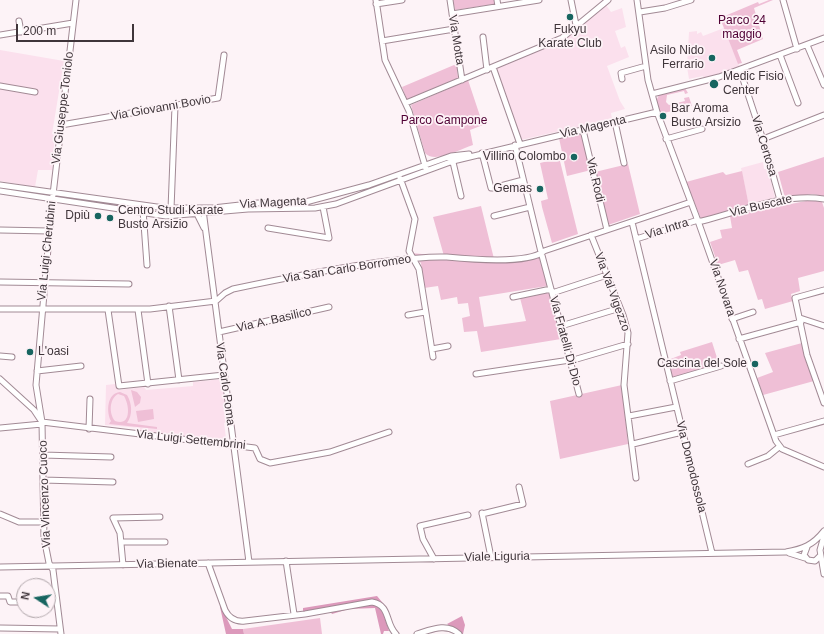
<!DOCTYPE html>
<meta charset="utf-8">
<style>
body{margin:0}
#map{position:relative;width:824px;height:634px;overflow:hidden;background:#fdf3f7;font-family:Helvetica,sans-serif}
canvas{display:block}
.north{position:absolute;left:16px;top:578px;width:40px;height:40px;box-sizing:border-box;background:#fdf3f7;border:1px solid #b1a7ab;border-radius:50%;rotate:282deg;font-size:11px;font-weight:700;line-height:16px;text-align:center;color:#3f353a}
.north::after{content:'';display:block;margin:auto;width:14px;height:18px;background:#176560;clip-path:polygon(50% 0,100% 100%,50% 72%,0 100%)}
.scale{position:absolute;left:16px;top:24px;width:118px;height:18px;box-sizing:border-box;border:2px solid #3f353a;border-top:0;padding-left:5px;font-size:12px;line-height:14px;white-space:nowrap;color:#3f353a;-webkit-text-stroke:3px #fdf3f7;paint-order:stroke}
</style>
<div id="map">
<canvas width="824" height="634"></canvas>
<div class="north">N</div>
<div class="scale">200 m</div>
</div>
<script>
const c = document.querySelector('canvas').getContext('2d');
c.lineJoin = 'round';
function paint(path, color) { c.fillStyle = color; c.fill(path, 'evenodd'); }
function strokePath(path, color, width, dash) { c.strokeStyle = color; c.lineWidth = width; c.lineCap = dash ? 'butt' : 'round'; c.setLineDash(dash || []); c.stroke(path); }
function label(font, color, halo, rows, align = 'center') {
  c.font = font + ' Helvetica,sans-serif'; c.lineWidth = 3.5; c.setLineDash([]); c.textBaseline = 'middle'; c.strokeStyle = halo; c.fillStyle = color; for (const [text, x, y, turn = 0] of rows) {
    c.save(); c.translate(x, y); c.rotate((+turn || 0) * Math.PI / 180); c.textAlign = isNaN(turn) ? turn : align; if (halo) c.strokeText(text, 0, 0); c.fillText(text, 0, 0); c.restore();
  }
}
const built = new Path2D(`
 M606,5L611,12L622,8L626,27L615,31L621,48L625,46L629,57L607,66L620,101L625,109L611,113L612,119L521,140L496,68L564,40Z
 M724,28L740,67L704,78L703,76L689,79L687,67L689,32L697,31V34L701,32L703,36Z
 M0,50L64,61L52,134L55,135L52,170H38L35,187L0,181Z
 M763,162L764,169H768L775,198L774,200L749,206L741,168Z
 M222,379L228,422L224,423L226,438L224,440L140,432V428L105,425L106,385L115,384L119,390L144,387L146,390L193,386V382Z`);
const green = new Path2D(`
 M453,0H494L495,4L455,10Z
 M769,0H773L754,8L763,39L737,50L742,63L738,64L720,18L758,2L759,4Z
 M454,65L457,67L458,78L407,100L402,87Z
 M468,80L483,125L470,130L473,145C461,149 434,164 425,153L411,105Z
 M685,88L688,93L685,94L684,91L667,95L666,102L669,105L685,101L684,98L689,97L692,106L660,114L656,101L659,95Z
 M582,134L591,170L567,176L559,138Z
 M824,157V196L812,194L785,198L778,172Z
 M552,160L560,161L578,234L552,243L542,207L541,201L548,199L540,163Z
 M628,164L640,214L608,225L595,172Z
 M742,171L749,206L701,219L686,182L723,172L726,175Z
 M811,200L822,202L824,208V271L798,278L800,291L791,294L793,301L765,309L762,299L758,300L748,270L739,272L735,260L718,265L710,242L722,238L720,230L732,228L730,216Z
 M481,206L495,263L519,261L539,256L547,286L479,297L484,327L526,321L520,298L549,292L561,339L481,352L477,331L464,332L462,318L470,316L468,303L458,304L457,297L441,300L438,286L424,288L421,263L411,253L444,256L433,217Z
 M712,342L719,364L672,378L668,360L681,355L680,352Z
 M802,343L814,381L763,395L757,378L773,372L765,353Z
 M622,385L628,444L560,459L550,401Z
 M131,390L137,392L141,397L140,403L135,407Z
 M120,392L127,395C132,403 133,415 127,423L157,427V429L109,424L111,421C106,412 107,393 120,392ZM118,394L124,396C130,406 131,427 115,421C109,414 109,399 118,394Z
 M153,409L154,419L138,422L136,411Z
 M320,618L322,634H244L243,629Z`);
const forest = new Path2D(`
 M377,596L387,608L368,601L303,612V608Z
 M374,604L381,607L389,631H384L383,634H381L375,608L349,609L332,614L330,611Z
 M220,607H221L232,629H243L244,634H226Z
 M462,616L465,625L463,634H461L447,624Z`);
const minor = new Path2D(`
 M376,0L385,60L409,111L426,169
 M450,0L462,80
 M497,0L498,6
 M571,0L576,25
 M637,0L648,80L657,112L698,221L776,441L782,449L824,467
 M783,0L797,49
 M376,4L402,0
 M640,12L665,8L691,0
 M452,14L539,0
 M19,21L21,32
 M0,35L73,23
 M483,37L487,70
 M382,41L454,29
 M807,45L824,85
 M780,55L798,103
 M493,67L520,144
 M740,70L764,143L780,200
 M622,79L621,73L646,66
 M0,86L35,92
 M652,94L719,77L824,38
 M406,103L562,38L608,0
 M615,122L624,163
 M61,125L218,98L224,55
 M583,130L607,230
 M666,139L702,129
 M763,139L824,115
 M515,145L540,248L579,394
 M482,153L491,188
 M452,158L461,196
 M400,178L415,219L409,251L419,269L433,357
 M0,185L164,208H213L258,203H302L369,185L451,156L469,154
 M493,188L523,180
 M0,191L166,216L248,209L315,208L336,204L453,161L657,112
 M171,209L175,106
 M143,210L147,265
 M203,210L249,562
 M196,212L204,228
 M494,216L530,207
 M632,222L712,553
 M268,228L329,238L323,207
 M0,230L49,231
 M591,235L623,315L628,333L624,385L636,478
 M636,239L695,221H702C741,211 784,193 824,199
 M0,282L129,284
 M824,290L795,298L807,355L824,403
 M552,293L607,275
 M513,297L551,289
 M169,306L179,380
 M0,309H150L216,301L225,293L233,289C280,279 326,270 373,263C397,260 422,256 446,257C467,259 528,265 544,251L691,202
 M108,310L119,386L224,375
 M138,310L148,384
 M408,315L425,312
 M800,318L824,326
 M732,319L753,312
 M561,326L620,308
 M219,332L329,307
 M739,339L801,322
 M432,349L448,346
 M0,356L12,357
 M570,361L628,344
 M37,371L81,366
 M476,374L570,360
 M0,379L34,410L42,422L255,448L260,459L270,463L330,452L389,432
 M670,381L721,366
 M629,416L676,407
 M0,428L42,424
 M89,429L90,399
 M774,435L824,421
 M633,444L682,432
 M43,455L111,457
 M748,464L768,456L779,447
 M43,480L113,482
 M482,513L491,557
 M0,514L19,522H44
 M482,514L523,504L519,487
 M824,536L820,550L824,574
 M121,542H165
 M807,547L804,555L808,560L815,561L820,556
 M789,553L805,558
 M434,559L423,539L420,526L468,515
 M286,561L294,614
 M208,563L225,610C229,618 236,622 245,621L305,614L372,602C391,605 385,624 396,634
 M123,565L120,533L113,518L160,517
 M0,567L786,552C803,549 813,545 824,531
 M0,596H8L10,602H24
 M48,602H57
 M0,628L60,629
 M61,634L53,570L49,563L44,538L42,422L36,385L52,203L76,0
 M417,634C430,630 447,622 459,634`);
const markers = [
 [570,17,4,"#176560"],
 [712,58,4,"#176560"],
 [714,84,5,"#176560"],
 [663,116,4,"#176560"],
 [574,157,4,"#176560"],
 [540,189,4,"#176560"],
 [98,216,4,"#176560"],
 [110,218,4,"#176560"],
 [30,352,4,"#176560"],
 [755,364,4,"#176560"]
];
const parkNames = [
 ["Parco 24",742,21],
 ["maggio",742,35],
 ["Parco Campone",444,121]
];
const poiNames = [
 ["Fukyu",570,30,"center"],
 ["Karate Club",570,44,"center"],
 ["Asilo Nido",704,51],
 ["Ferrario",704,65],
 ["Medic Fisio",723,77,"left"],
 ["Center",723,91,"left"],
 ["Bar Aroma",671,109,"left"],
 ["Busto Arsizio",671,123,"left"],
 ["Villino Colombo",566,157],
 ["Gemas",532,189],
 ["Centro Studi Karate",118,211,"left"],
 ["Busto Arsizio",118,225,"left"],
 ["Dpiù",90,216],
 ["L'oasi",38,352,"left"],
 ["Cascina del Sole",747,364]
];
const streetNames = [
 ["Via Motta",456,40,81],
 ["Via Giuseppe Toniolo",63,108,-83],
 ["Via Giovanni Bovio",161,108,-10],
 ["Via Magenta",593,127,-13],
 ["Via Certosa",764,146,73],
 ["Via Rodi",595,180,77],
 ["Via Magenta",273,203,-3],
 ["Via Buscate",761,206,-13],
 ["Via Intra",667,229,-17],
 ["Via Luigi Cherubini",47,251,-84],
 ["Via San Carlo Borromeo",347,269,-9],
 ["Via Novara",722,288,71],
 ["Via Val Vigezzo",612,292,70],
 ["Via A. Basilico",274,320,-13],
 ["Via Fratelli Di Dio",565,341,75],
 ["Via Carlo Poma",225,384,82],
 ["Via Luigi Settembrini",191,440,6],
 ["Via Domodossola",691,467,76],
 ["Via Vincenzo Cuoco",45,494,-92],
 ["Viale Liguria",497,557,-1],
 ["Via Bienate",167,564,-1]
];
paint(built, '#fbe0ed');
paint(green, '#efbfd6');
paint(forest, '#dc99bb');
strokePath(minor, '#a28a95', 7);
strokePath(minor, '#fff', 5);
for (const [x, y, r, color] of markers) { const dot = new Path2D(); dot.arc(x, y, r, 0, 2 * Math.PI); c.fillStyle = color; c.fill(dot); strokePath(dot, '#fdf3f7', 1.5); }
label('12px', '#4f0034', '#fdf3f7', parkNames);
label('12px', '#3f353a', '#fdf3f7', poiNames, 'right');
label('12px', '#3f353a', '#fdf3f7', streetNames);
</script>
